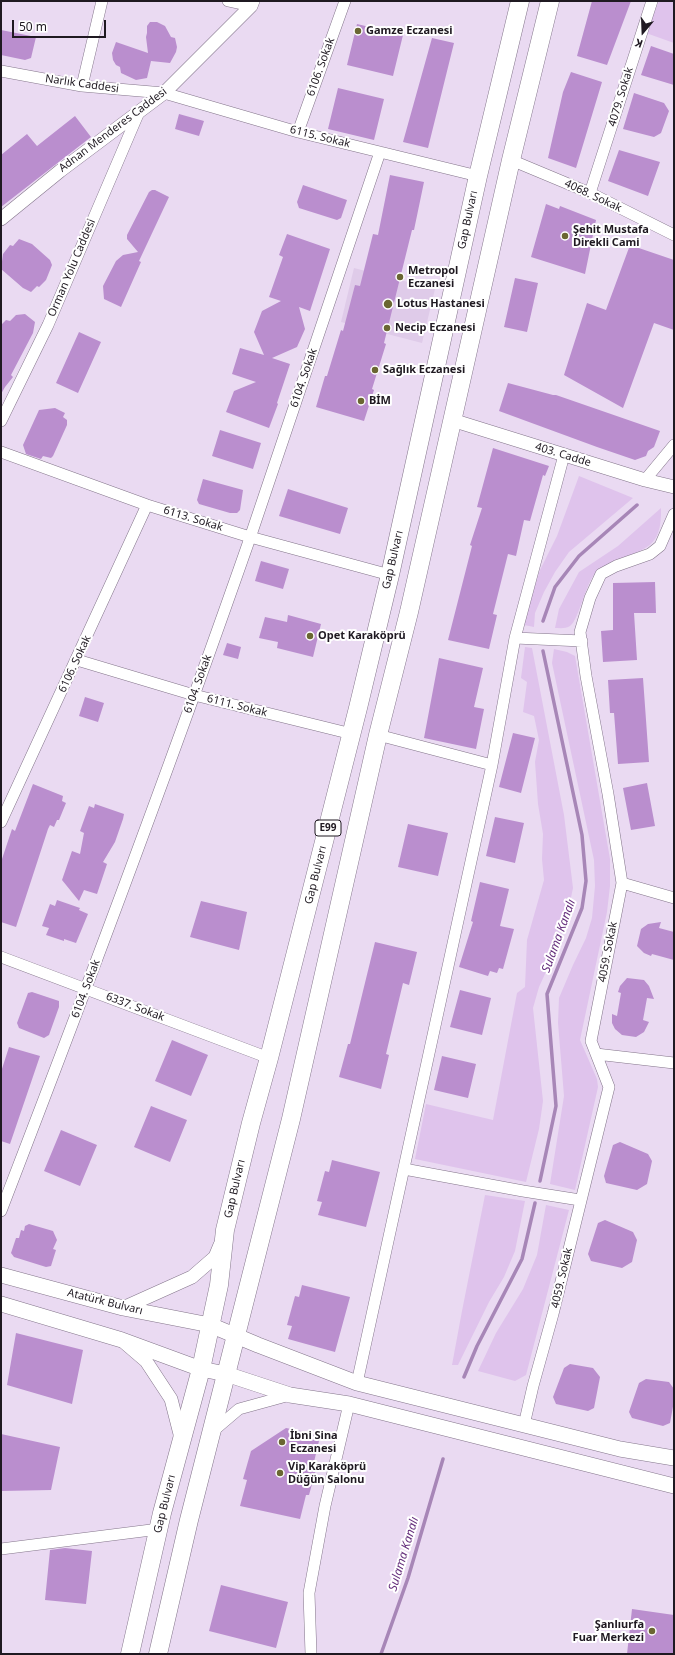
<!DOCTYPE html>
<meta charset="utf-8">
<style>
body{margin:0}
#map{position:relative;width:675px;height:1655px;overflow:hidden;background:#eadaf2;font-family:"Noto Sans",sans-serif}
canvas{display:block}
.frame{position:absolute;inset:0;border:2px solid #1f1921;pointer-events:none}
.north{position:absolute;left:623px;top:12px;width:40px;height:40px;-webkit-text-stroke:3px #fff;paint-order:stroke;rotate:199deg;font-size:11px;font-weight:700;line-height:16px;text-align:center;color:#1f1921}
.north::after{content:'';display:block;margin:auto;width:14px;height:18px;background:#1f1921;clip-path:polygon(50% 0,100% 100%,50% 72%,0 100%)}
.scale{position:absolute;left:12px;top:20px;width:94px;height:18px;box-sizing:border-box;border:2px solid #1f1921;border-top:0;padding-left:5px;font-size:12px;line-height:14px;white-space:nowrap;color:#1f1921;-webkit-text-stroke:3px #fff;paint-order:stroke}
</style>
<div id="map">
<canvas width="675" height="1655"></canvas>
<div class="frame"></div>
<div class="north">K</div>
<div class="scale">50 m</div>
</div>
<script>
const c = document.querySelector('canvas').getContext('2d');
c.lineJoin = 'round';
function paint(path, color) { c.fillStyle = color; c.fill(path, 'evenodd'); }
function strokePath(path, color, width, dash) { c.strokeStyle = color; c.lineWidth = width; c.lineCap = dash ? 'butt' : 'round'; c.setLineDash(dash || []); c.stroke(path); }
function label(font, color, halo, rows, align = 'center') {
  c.font = font + ' "Noto Sans",sans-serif'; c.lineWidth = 4; c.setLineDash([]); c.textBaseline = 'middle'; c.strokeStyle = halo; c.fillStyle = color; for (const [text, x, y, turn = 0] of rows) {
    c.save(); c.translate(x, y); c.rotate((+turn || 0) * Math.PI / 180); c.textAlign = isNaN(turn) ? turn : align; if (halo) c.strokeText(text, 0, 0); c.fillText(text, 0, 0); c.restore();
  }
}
const built = new Path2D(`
 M354,268L435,289L422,343L341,322Z`);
const green = new Path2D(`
 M659,1H674V43L646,33Z
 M579,476L633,498L569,552L555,572L544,592L535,613L534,627L524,625L529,605L540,570L557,536Z
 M661,508C662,548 646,548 615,561C608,564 602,567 596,572C585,584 579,620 570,626C566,629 559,628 555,628L559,609L579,572L618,546Z
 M525,647L532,648L564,815L573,888L566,921L556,950L539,987L533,1008L543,1101L539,1129L526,1182L415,1159L426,1104L493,1120L517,993L525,987L527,940L544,880L542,859L543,834L538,804L535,762L539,740L534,716L523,712L527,682L521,678Z
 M554,649L567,652L575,656L610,859V886L607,912L580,1040L597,1079L598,1087L575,1190L550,1184L564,1096L558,1023L559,998L573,965L586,938L592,918L595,886L594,860L552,663Z
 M485,1195L525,1201L515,1251L504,1277L489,1302L458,1365H452L462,1311Z
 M546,1205L569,1210L526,1375L515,1381L478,1371L496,1333L523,1289L537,1255Z`);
const stream = new Path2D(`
 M543,621L555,587L579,556L637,505
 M540,1181L556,1106L547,994L582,908L586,881L582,835L543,651
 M464,1377L477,1346L522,1259L535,1203
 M381,1654L408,1578L443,1459`);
const building = new Path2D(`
 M592,1H631L607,65L577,56Z
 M150,22H157L165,26L171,37L175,38L177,47L176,52L170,63L151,61L147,78L136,80L121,73L120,67L116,65L113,60L112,53L116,42L148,53L146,37L147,33V26Z
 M357,24L403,35L393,76L347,65Z
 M1,30L36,37L31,58L25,60L1,55Z
 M432,38L454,43L428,148L403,142Z
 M651,46L674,54V85L641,75Z
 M571,72L602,82L576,168L548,158L563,92Z
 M338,88L384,99L374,140L328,129Z
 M634,93L664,103L669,111L661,133L654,137L623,129Z
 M179,114L204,121L199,136L175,129Z
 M75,116L91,137L1,207V155L27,134L37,146Z
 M619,150L660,162L648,196L608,181Z
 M390,175L424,182L414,230H412L384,343L386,344L372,389L374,390L364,421L316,407L325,376H327L341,330L343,331L355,285L360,286L373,234L378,235Z
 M303,185L347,200L341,218L337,220L299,208L297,202Z
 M152,190H155L169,197L139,261L141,262L121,307L104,299L103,286L116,261L123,255L138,252L127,239V235L149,192Z
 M546,204L559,209L560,206L596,220L585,274L531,257Z
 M287,234L330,249L310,311L299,307L305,329L297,347L272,358L290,364L277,403L278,404L269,428L226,412L234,391L256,382L232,374L240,348L264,355L254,332L262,311L281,301L269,297L283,257L279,255Z
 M19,239L32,244L50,260L52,265L46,280L39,287L37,286L31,292L23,288L1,269L3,254L10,245L13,246Z
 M630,245L674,260V330L654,323L623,408L564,375L587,303L606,310Z
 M515,278L538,283L527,332L504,327Z
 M25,314L35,322L33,333L11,375L13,377L5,387L1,394V325L6,320L10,321L16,315Z
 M79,332L101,342L78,393L56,383Z
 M508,383L553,395H556L660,431L654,447L648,451L646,456L635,460L597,447L499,411Z
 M55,408L65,413L63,417L67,420V425L53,456L51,458L43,456L41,459L26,454L23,445L39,410Z
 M220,430L261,443L253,469L212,456Z
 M493,448L549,466L545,476L543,475L530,521L524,520L516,556L508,554L493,614L497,615L489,649L448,640L472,546L470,545L482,508L477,507Z
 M203,479L243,490L240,510L237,513H230L199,504L197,500Z
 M288,489L348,508L340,534L279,516Z
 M261,561L289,569L283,589L255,581Z
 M655,582L656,613H634L637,660L603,662L601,631L613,630V583Z
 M288,615L321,624L313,657L277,648L278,642L259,638L265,617L287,622Z
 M227,643L241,647L238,659L223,655Z
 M439,658L483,668L474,707L484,709L476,749L424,738Z
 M643,678L649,762L618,764L614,713H610L608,680Z
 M85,697L104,703L98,722L79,716Z
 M513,733L535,738L521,793L499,787Z
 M647,783L655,826L631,830L623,788Z
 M33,784L63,796L62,801L66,803L59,820H57L54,827L50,825L48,829L16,927L1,922V862L12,829L15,831Z
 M95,804L124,814L123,819L115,842L103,862L107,864L97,894L84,890L79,901L62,880L72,851L80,854L84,833L80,831L89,806L94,808Z
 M495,817L524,823L515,863L486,856Z
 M408,824L448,833L438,876L398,867Z
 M480,882L509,889L500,926L514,929L503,969L499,968L497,973L490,971L488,976L459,967L473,922L471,921Z
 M57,900L80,908L79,910L88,914L76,943L64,939V941L46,935L49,928L42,926L50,904L55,906Z
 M201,901L247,912L239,950L190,937Z
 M661,922L659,928L674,932V960L652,954L651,956L644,953L637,946L641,929L648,924Z
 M375,942L417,952L409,985L403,983L386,1054L389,1055L381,1089L339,1077L348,1044H350Z
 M627,978L644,980L649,986L654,999L647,998L643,1020L649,1022L644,1032L636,1037L622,1035L615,1029L612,1023V1014L617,1016L621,993L618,992L620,986Z
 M460,990L491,998L482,1035L450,1027Z
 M32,992L59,1001V1007L49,1035L44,1038L19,1028L17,1023L28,993Z
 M172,1040L208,1055L191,1096L155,1081Z
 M9,1047L40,1056L10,1144L1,1141V1072Z
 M442,1056L476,1064L468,1098L434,1090Z
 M151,1106L187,1120L170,1162L134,1147Z
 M61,1130L97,1145L80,1186L44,1171Z
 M620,1142L648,1154L652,1161L647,1184L637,1190L606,1183L604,1176L613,1145Z
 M332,1160L380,1172L366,1227L318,1215L322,1202L317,1201L325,1171L329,1172Z
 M605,1220L633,1232L637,1240L632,1262L622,1268L591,1261L588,1254L598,1223Z
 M29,1224L53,1231L57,1240L53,1249L56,1250L51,1266L46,1267L14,1257L11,1253L16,1238H19L21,1230L24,1231L25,1226Z
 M302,1285L350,1297L335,1352L288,1339L292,1326L287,1325L295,1296L299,1297Z
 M16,1333L83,1350L72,1404L7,1385Z
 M570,1364L593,1368L600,1377L594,1408L588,1411L556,1404L553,1397L564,1368Z
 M646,1379L669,1382L674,1389V1401L670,1423L663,1426L632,1418L629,1412L639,1383Z
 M286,1428L316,1434L319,1441L313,1466H317L309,1495H306L300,1519L240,1506L247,1480L243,1479L251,1451Z
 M1,1434L60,1447L51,1490L1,1491Z
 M65,1548L92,1551L86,1604L45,1600L50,1550Z
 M221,1585L288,1602L276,1648L209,1631Z
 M632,1609L674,1615V1654H627Z`);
const minor = new Path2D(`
 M228,1L251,6
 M1,71L82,86L164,93L298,132L478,176
 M82,86L102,1
 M298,132L345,1
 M511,160L590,193L674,235
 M590,193L652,1
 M1,421L48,325L139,112
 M1,452L147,505L250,537L390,575
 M645,480L674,445
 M515,638L582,641
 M77,660L194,695L352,734
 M378,735L492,765
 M1,822L147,505
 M622,883L674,898
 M1,957L269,1058
 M596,1054L674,1063
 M404,1169L523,1191L580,1200
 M1,1211C87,988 171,764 250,538C294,410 337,281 380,152
 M357,1383L492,765L515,638L564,455
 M524,1425L533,1386L553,1314L609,1087L591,1041L622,883L608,794L586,676L580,632L590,598L601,574L616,566L650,554L660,546L674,514
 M212,1432L239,1409L290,1395
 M1,1549L159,1529
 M311,1654L309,1593L325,1506L349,1404`);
const tertiary = new Path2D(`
 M1,219L60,171L164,93L251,6L253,1
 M452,420L645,480L674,487
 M123,1308L192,1277L215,1257L220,1245
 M125,1343L146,1361L171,1399L181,1438`);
const secondary = new Path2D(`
 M1,1275L123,1308L210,1325L258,1345L357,1383L620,1449L674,1458
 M1,1304L122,1340L201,1369L226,1374L290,1395L349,1404L674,1486`);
const trunk = new Path2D(`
 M130,1654L162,1513L201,1369L219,1285L225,1230L251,1123L269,1058L358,708L390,575L478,176L520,1
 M158,1654L189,1520L291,1119L378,735L409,612L511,160L550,1`);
const markers = [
 [358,31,4,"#6a6632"],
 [565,236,4,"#6a6632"],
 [400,277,4,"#6a6632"],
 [388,304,5,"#6a6632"],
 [387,328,4,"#6a6632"],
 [375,370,4,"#6a6632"],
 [361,401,4,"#6a6632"],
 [310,636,4,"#6a6632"],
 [282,1442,4,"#6a6632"],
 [280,1473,4,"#6a6632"],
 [652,1631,4,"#6a6632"]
];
const shields = [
 [328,828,26]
];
const shieldNames = [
 ["E99",328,828]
];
const poiNames = [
 ["Gamze Eczanesi",366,31],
 ["Şehit Mustafa",573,230],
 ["Direkli Cami",573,243],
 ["Metropol",408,271],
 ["Eczanesi",408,284],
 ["Lotus Hastanesi",397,304],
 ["Necip Eczanesi",395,328],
 ["Sağlık Eczanesi",383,370],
 ["BİM",369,401],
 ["Opet Karaköprü",318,636],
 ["İbni Sina",290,1436],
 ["Eczanesi",290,1449],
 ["Vip Karaköprü",288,1467],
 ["Düğün Salonu",288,1480],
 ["Şanlıurfa",644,1625,"right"],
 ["Fuar Merkezi",644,1638,"right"]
];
const streetNames = [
 ["6106. Sokak",321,67,-70],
 ["Narlık Caddesi",82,84,8],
 ["4079. Sokak",621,97,-73],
 ["Adnan Menderes Caddesi",113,130,-37],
 ["6115. Sokak",320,137,14],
 ["4068. Sokak",593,196,25],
 ["Gap Bulvarı",468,220,-78],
 ["Orman Yolu Caddesi",72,268,-67],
 ["6104. Sokak",304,378,-71],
 ["403. Cadde",563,455,17],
 ["6113. Sokak",193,519,17],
 ["Gap Bulvarı",393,560,-77],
 ["6106. Sokak",75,664,-65],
 ["6104. Sokak",198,684,-70],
 ["6111. Sokak",237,706,14],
 ["Gap Bulvarı",316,875,-76],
 ["4059. Sokak",608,952,-79],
 ["6104. Sokak",86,989,-69],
 ["6337. Sokak",135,1007,21],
 ["Gap Bulvarı",235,1189,-77],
 ["4059. Sokak",562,1278,-77],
 ["Atatürk Bulvarı",105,1302,14],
 ["Gap Bulvarı",165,1504,-76]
];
const waterNames = [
 ["Sulama Kanalı",559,936,-70],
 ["Sulama Kanalı",404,1554,-73]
];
paint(built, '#dfcbe9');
paint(green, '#dfc3ec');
strokePath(stream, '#a786b7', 3.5);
paint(building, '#ba8ece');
strokePath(minor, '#83758a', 12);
strokePath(tertiary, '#83758a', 14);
strokePath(secondary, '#83758a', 16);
strokePath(trunk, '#83758a', 19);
strokePath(minor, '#fff', 11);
strokePath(tertiary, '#fff', 13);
strokePath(secondary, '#fff', 15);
strokePath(trunk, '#fff', 18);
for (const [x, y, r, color] of markers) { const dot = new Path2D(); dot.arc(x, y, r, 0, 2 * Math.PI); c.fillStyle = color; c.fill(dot); strokePath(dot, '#fff', 1.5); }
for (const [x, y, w] of shields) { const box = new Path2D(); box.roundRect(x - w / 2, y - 8, w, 16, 3); c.fillStyle = '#fff'; c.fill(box); strokePath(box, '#1f1921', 1); }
label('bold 10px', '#1f1921', null, shieldNames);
label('bold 11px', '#1f1921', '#fff', poiNames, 'left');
label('11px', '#1f1921', '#fff', streetNames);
label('italic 12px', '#66307d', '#fff', waterNames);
</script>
